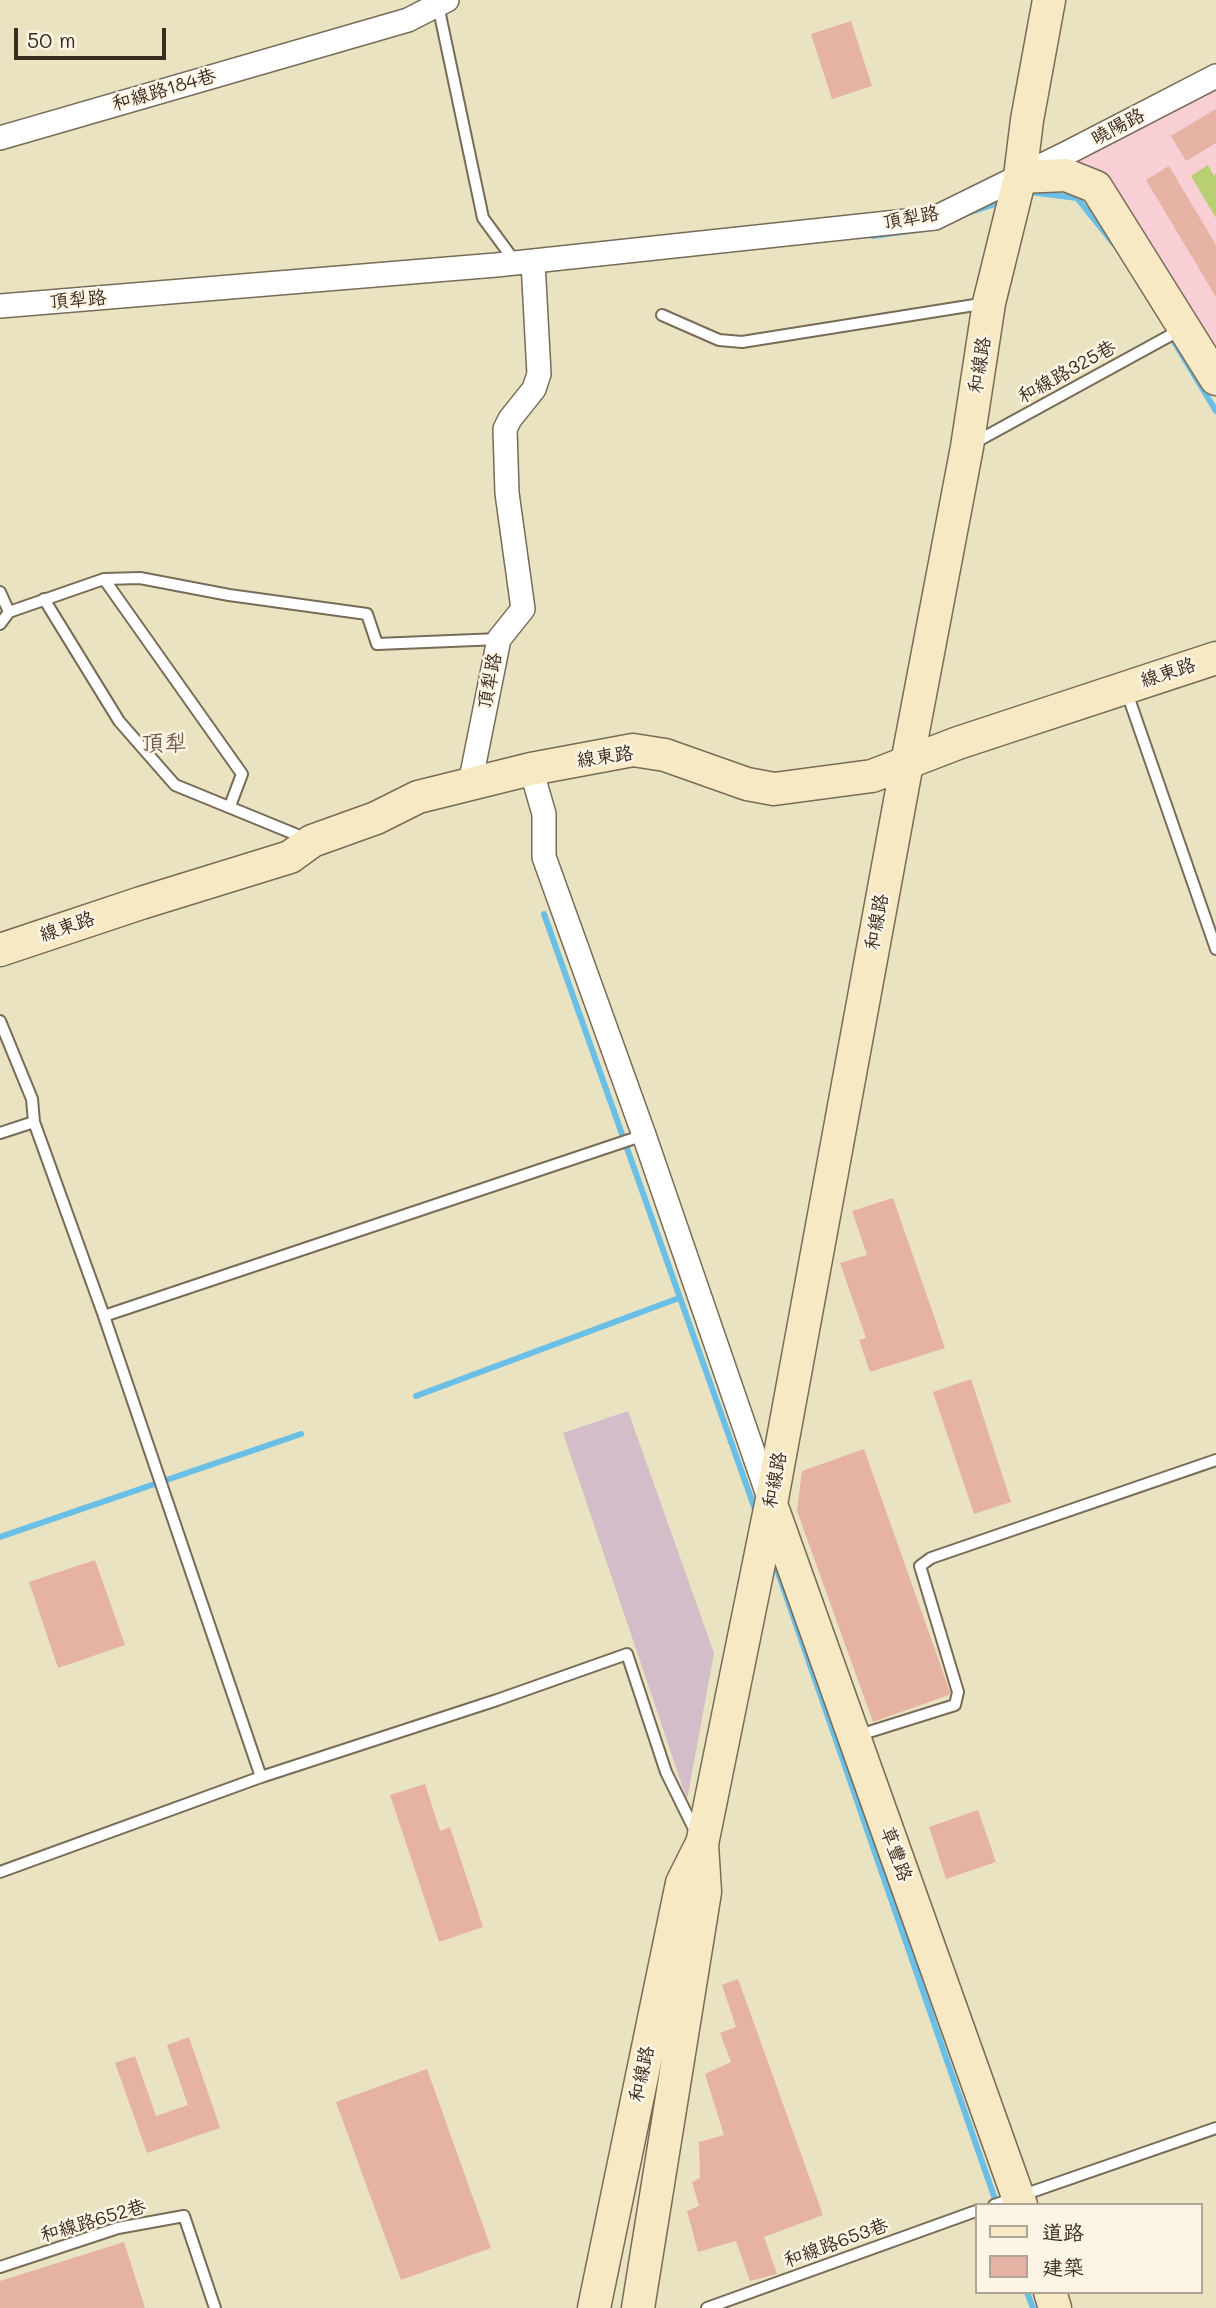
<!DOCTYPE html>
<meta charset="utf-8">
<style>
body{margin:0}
#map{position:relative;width:1216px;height:2308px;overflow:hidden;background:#eae3c1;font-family:Mali,"LXGW WenKai TC",sans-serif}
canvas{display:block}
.legend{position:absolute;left:975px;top:2203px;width:228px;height:91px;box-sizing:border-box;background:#fcf5e5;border:2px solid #afa495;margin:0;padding:9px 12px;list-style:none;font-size:21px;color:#3b2a1e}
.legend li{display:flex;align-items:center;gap:14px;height:35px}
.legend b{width:35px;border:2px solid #afa495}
.scale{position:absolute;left:14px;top:28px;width:152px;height:32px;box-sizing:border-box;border:4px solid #3b2a1e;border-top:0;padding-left:9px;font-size:21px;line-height:24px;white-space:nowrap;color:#3b2a1e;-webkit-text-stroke:5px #fcf5e5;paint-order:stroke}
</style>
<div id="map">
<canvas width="1216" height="2308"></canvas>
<ul class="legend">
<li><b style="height:9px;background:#f7e9c3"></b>道路</li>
<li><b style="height:19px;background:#e5b2a3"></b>建築</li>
</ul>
<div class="scale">50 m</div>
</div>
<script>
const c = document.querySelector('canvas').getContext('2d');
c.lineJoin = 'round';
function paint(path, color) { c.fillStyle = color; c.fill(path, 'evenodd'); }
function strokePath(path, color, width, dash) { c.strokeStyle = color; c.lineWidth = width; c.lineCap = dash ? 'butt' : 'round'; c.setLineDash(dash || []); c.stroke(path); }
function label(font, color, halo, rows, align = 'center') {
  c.font = font + ' Mali,"LXGW WenKai TC",sans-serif'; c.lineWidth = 5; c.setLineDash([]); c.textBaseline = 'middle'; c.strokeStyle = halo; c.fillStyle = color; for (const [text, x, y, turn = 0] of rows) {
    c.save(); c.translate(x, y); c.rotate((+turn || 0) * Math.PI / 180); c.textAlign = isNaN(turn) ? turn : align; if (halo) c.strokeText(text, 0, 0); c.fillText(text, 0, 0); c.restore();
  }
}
const built = new Path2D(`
 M1216,87V370L1098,178L1075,160Z`);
const industrial = new Path2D(`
 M628,1411L714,1653L687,1800L563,1433Z`);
const green = new Path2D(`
 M1208,165L1214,176L1216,173V218L1191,176Z`);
const stream = new Path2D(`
 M1030,192L1077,198L1113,243
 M971,212L1004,201
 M873,236L924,229
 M1170,335L1216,411
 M544,914L757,1515
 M416,1396L679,1298
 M0,1537L301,1434
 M773,1558L997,2205
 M1027,2292L1033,2308`);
const building = new Path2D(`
 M851,21L872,86L832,99L811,34Z
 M1216,109V143L1186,161L1171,136Z
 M1169,166L1216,245V297L1146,180Z
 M893,1198L945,1348L870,1372L859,1340L866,1338L840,1263L867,1255L852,1211Z
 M971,1379L1011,1502L974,1514L933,1392Z
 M864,1449L950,1692L949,1695L873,1722L797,1511L802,1471Z
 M95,1560L125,1645L58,1668L29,1582Z
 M425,1784L440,1831L450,1827L483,1927L439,1942L390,1795Z
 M978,1810L996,1862L946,1879L929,1827Z
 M738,1979L823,2215L764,2237L777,2274L750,2281L736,2241L698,2252L687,2211L699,2206L692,2182L700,2178L699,2142L724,2135L705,2074L731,2062L720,2033L736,2027L722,1985Z
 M189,2037L220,2128L147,2153L115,2063L135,2056L156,2116L188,2105L167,2045Z
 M427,2069L491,2248L401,2280L336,2102Z
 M124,2242L145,2308H0V2281Z`);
const lane = new Path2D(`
 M438,5L483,218L516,263
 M662,315L719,340L742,342L987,303
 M972,444L1182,329
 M104,579L242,774L230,806
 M0,592L9,612
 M44,599L119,721L175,785L307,839
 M0,624L9,612L104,579L140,578L229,595L367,614L377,644L499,639
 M1126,690L1216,949
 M0,1021L32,1099L34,1122
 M0,1133L34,1122L104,1316L261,1777
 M104,1316L644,1135
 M856,1736L955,1705L958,1692L920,1566L931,1558L1216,1460
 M0,1872L261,1777L497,1700L627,1654L666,1772L697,1835
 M994,2205L1216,2128
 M0,2267L118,2228L184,2216L215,2308
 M707,2308L976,2211`);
const street = new Path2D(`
 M0,138L408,20L447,0
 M0,306L496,265L935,218L1069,152L1216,76
 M531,769L544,814V857L644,1135L770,1501
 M470,784L499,639L523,609L507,493L505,429L510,419L534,389L539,374L533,262`);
const secondary = new Path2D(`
 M1020,177L1066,175L1096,187L1216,379
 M0,950L141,903L290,857L312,841L376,818L418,797L531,769L633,750L665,755L747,784L774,789L872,776L958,743L1216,658
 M771,1504L1021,2205
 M1050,2292L1055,2308
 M594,2308L682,1883L701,1845
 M638,2308L705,1892L702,1844L771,1504L907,763L967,447L989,303L1020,177L1027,120L1049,0`);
const streetNames = [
 ["和線路184巷",164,90,-16],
 ["曉陽路",1118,127,-28],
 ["頂犁路",911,218,-10],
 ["頂犁路",78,300,-5],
 ["和線路",980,365,-81],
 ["和線路325巷",1067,372,-29],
 ["線東路",1168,673,-18],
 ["頂犁路",490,681,-79],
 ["線東路",605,757,-8],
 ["和線路",877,922,-80],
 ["線東路",67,927,-19],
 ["和線路",775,1480,-79],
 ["草豐路",896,1854,70],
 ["和線路",642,2074,-78],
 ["和線路652巷",93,2221,-16],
 ["和線路653巷",836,2243,-20]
];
const quarterNames = [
 ["頂犁",164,744]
];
paint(built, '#f7cfd5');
paint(industrial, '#d2bdc8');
paint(green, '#b9cf73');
strokePath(stream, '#6abfe7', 6);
paint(building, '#e5b2a3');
strokePath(lane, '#786b57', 14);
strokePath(street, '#786b57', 26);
strokePath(secondary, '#786b57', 35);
strokePath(lane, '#fff', 10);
strokePath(street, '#fff', 23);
strokePath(secondary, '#f7e9c3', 32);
label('19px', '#3b2a1e', '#fcf5e5', streetNames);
label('23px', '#765a4d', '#fcf5e5', quarterNames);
</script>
